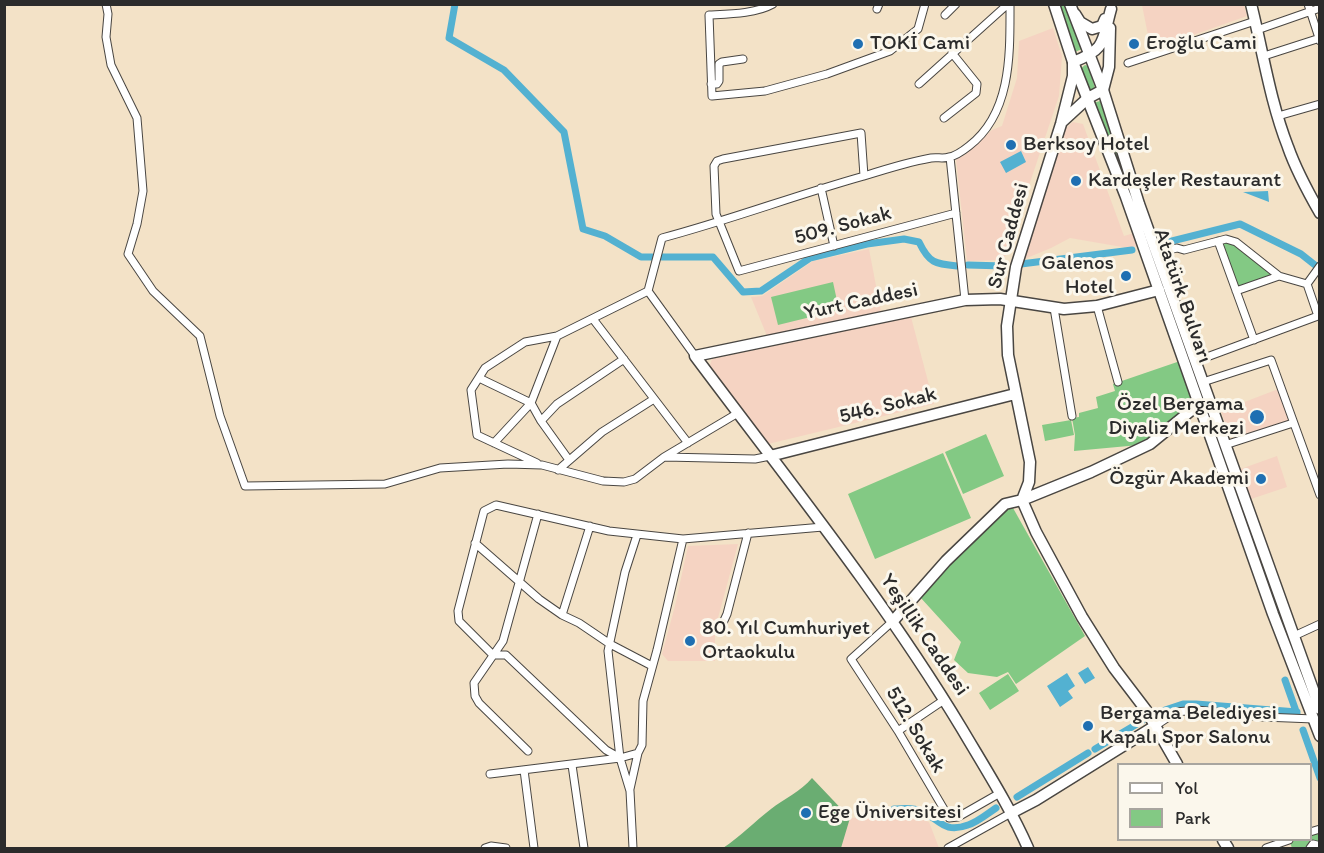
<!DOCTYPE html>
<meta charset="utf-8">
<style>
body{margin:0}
#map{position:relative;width:1324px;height:853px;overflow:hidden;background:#f3e2c7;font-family:Itim,sans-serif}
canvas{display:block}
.frame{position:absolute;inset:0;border:6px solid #2b2b2b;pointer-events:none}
.legend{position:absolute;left:1117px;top:763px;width:195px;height:78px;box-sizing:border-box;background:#fbf7ec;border:2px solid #a8a59f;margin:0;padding:8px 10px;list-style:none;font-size:18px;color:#2b2b2b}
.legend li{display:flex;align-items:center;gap:12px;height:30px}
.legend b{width:30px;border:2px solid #a8a59f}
</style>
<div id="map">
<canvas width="1324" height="853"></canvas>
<div class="frame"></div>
<ul class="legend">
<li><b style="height:8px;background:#fff"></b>Yol</li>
<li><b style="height:16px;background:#83c984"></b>Park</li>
</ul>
</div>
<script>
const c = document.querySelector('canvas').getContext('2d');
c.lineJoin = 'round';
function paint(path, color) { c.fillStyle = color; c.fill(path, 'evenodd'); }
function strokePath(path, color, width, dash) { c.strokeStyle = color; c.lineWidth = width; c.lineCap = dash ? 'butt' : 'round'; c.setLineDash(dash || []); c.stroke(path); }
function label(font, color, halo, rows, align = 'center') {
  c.font = font + ' Itim,sans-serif'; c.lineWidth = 6; c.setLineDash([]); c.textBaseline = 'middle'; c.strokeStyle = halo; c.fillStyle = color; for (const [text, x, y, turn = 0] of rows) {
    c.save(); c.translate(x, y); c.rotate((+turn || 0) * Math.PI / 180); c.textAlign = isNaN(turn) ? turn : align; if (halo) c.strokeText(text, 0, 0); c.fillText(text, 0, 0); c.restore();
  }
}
const built = new Path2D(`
 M1142,5H1244L1247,16L1151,50Z
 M1053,28L1062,56L1059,96L1004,260L967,261L956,159L965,155L992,130L1002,126L1017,78L1019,41Z
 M1073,122L1083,124L1124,236L1134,233L1139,246L1128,248L1070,238L1051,248L1022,260L1065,129Z
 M869,249L881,312L767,336L751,297L762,296L813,261Z
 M911,317L934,404L768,444L710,365L712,359Z
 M1281,388L1293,423L1241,440L1228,432L1221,411Z
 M1277,456L1287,487L1245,501L1235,471Z
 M738,544L715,629V661H668L662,654L675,606L688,546Z
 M812,778L850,818L909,815L929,822L939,848H723L742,835L770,810L806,785Z`);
const green = new Path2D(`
 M1058,5H1065L1082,49L1075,52Z
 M1085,65L1088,66L1095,88L1090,91L1087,90L1080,69Z
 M1100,101L1133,200L1130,201L1093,103Z
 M1226,239L1279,276L1236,291L1218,241Z
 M833,282L839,310L778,325L771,297Z
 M1183,360L1199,404L1150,444L1074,451L1075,435L1072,418L1079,417V413L1098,408L1096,397L1115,391L1113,384Z
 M1071,420L1074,435L1045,441L1042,425Z
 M986,434L1004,476L963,494L945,452Z
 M943,453L971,518L875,559L848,494Z
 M1009,507L1013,508L1085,636L1016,684L1008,672L997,677L968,673L954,660L961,642L920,597L951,563Z
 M1008,674L1019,691L990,710L979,693Z
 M1319,829V848H1292L1289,840H1310L1311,832Z`);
const forest = new Path2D(`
 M812,778L850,818L841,848H723C740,837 754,822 771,809C784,799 801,791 812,778Z`);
const water = new Path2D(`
 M1021,151L1026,162L1006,173L1000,162Z
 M1268,191L1269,202L1243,192H1244Z
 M1088,667L1095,678L1085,684L1078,673Z
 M1067,673L1075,686L1068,691L1073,698L1060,707L1047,686Z`);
const canal = new Path2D(`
 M455,4L449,38L504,70L564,132L583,229L605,236L641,257H652
 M1160,244L1240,224L1301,254L1320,269
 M662,257H713L743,292L761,291L810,258L867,244L904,239L919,242C929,263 935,264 957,266
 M1021,264L1132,250
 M968,265L1004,266
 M1285,680L1297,714
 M1165,710L1183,704H1196L1297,712
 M1303,730L1320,778
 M1095,749L1142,721
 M1017,797L1088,753
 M894,809C903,809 912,807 921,811C940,819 943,834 968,825C978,822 987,814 996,808`);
const street = new Path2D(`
 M106,4L108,14L106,37L111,65L137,118L143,191L137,224L128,254L153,291L200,336L220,416L245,486L385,484L440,468L508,464L542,465L603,481L624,482L635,479L664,457L738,413
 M773,4C755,14 729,14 709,15L712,96L765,91L827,74L890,51L918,29L925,4
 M1308,4L1320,41
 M877,9L879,4
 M945,15L956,4
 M1257,30L1320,8
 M1264,56L1320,38
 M1128,63L1255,21
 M711,84H717L719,81V64L722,62L743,59
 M919,84L1008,4
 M1278,116L1320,104
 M944,118L976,93L977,84L952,53
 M950,157L965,300
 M821,188L834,246
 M956,213L739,271L716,214L714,166L717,161L723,159L861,133L864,176C886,169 908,162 931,158C937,157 944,159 949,157C956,156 964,150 969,146C1012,113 1010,53 1010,4
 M1218,241L1254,340
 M1157,253L1177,248L1184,250L1226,239L1236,242L1279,276L1307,284L1320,266
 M648,291L695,356
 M1236,291L1279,276
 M1097,306L1118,382
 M1054,308L1072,416
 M593,319L688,443
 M1196,361L1318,316L1307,284
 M479,378L531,403L541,421L569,460
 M1203,382L1271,360L1320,495
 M541,421L557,404L624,359
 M494,443L531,403L557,336
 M1225,445L1293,423
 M665,457L755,459L770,456
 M537,463L477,435L471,390L485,368L525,342L557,336L648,291L662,238C730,220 796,195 864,176
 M558,470L602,432L654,399
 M683,539L657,650L643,701L642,745L638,753L620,758L606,750L506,655H493L459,621L458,611L484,511L496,505L609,531L683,539L823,527
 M475,543L539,599L562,615L579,623L610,644L652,666
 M562,615L590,526
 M893,621L851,659L898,731L945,811L949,818L958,817L1000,793
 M715,629L721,627L727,614L748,533
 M1294,636L1320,624
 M1155,726L1176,712L1197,710L1263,717L1314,719
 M898,731L944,700
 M528,751L479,703L475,696L474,683L503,641L538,514
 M572,765L584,848
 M524,770L534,848
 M490,774L620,758
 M630,789L638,753
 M1310,832L1320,829
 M485,848L491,846L506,848
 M633,848L630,791L620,758L608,651L625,572L637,535
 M948,848L1011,813
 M1266,848L1289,840
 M1310,848L1313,844L1317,845L1318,848`);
const secondary = new Path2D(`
 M1251,4C1263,52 1270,101 1288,147C1296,170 1308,192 1320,213
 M1075,14L1080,22L1092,29L1102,26L1105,19
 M1063,121L1088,98L1103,90L1109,67L1110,28
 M770,456L1015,394
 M1022,500L1029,482L1030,462L1008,355L1007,326L1016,267L1061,124L1073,76V62C1107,49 1102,41 1111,9
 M1022,500L1036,532L1082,617L1114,668L1146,710L1177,764
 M893,621L946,561L1005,504L1022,500L1091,472L1150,444L1199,404
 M1011,813L1036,800L1155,726
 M1223,840L1228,848
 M1028,848C1010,807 985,768 962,729C883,598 787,479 695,356L965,300L1000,299L1064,309L1097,306L1159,290`);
const primary = new Path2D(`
 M1054,4L1073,62L1126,197L1273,614L1320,736
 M1070,4L1103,90L1139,204L1320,709`);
const markers = [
 [858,44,6,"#1f6fb2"],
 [1134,44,6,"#1f6fb2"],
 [1011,145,6,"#1f6fb2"],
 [1076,181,6,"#1f6fb2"],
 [1126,276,6,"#1f6fb2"],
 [1257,417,8,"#1f6fb2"],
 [1261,479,6,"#1f6fb2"],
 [690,641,6,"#1f6fb2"],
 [1088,726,6,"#1f6fb2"],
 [806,813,6,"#1f6fb2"]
];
const poiNames = [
 ["TOKİ Cami",870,44],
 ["Eroğlu Cami",1146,44],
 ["Berksoy Hotel",1023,145],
 ["Kardeşler Restaurant",1088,181],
 ["Galenos",1114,264,"right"],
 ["Hotel",1114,288,"right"],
 ["Özel Bergama",1244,405,"right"],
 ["Diyaliz Merkezi",1244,429,"right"],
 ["Özgür Akademi",1249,479,"right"],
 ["80. Yıl Cumhuriyet",702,629],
 ["Ortaokulu",702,653],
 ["Bergama Belediyesi",1100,714],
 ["Kapalı Spor Salonu",1100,738],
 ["Ege Üniversitesi",818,813]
];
const streetNames = [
 ["509. Sokak",843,226,-15],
 ["Sur Caddesi",1009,236,-75],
 ["Atatürk Bulvarı",1182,296,71],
 ["Yurt Caddesi",861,302,-12],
 ["546. Sokak",888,406,-14],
 ["Yeşillik Caddesi",924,635,56],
 ["512. Sokak",915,730,59]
];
paint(built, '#f5d3c2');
paint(green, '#83c984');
paint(forest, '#6aad72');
paint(water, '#53b1d1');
strokePath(canal, '#53b1d1', 7);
strokePath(street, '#494642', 9);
strokePath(secondary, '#494642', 13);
strokePath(primary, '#494642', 13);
strokePath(street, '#fff', 7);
strokePath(secondary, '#fff', 10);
strokePath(primary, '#fff', 10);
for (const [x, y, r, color] of markers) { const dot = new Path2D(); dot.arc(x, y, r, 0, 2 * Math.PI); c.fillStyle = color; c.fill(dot); strokePath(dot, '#fbf7ec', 2); }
label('21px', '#2b2b2b', '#fbf7ec', poiNames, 'left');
label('21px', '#2b2b2b', '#fbf7ec', streetNames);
</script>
